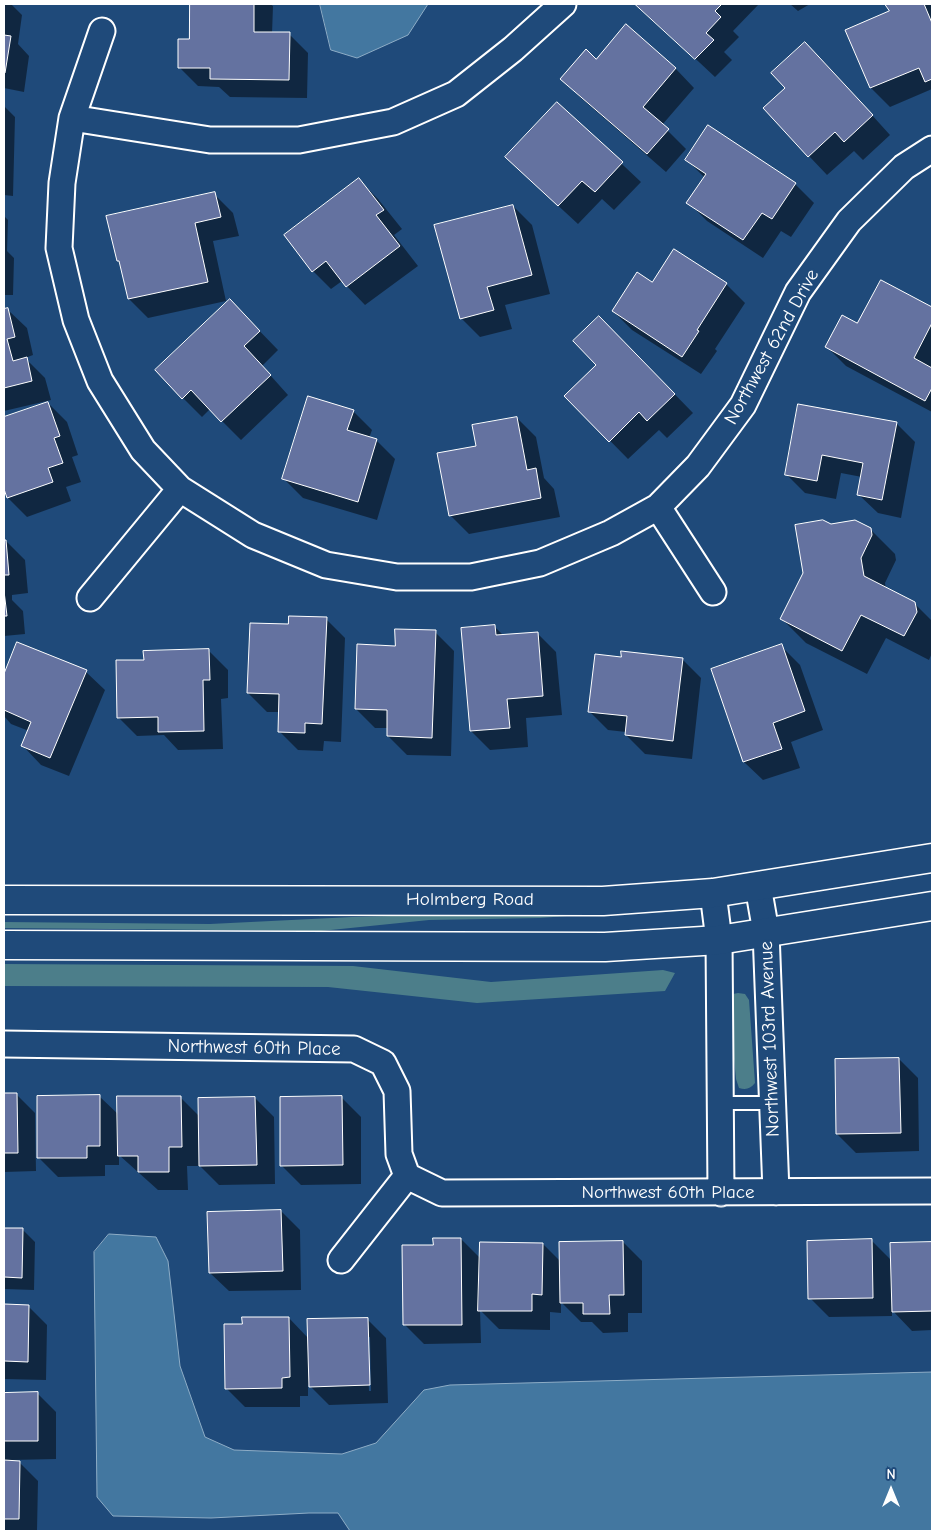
<!DOCTYPE html>
<style>
body{margin:0}
#map{position:relative;width:936px;height:1535px;overflow:hidden;background:#1f4a7a;font-family:"Comic Neue",sans-serif}
canvas{display:block}
.frame{position:absolute;inset:0;border:5px solid #fff;pointer-events:none}
.north{position:absolute;left:866px;top:1465px;width:50px;height:50px;-webkit-text-stroke:4px #1f4a7a;paint-order:stroke;rotate:0deg;font-size:14px;font-weight:700;line-height:20px;text-align:center;color:#fff}
.north::after{content:'';display:block;margin:auto;width:18px;height:22px;background:#fff;clip-path:polygon(50% 0,100% 100%,50% 72%,0 100%)}
</style>
<div id="map">
<canvas width="936" height="1535"></canvas>
<div class="frame"></div>
<div class="north">N</div>
</div>
<script>
const c = document.querySelector('canvas').getContext('2d');
c.lineJoin = 'round';
function paint(path, color) { c.fillStyle = color; c.fill(path, 'evenodd'); }
function strokePath(path, color, width, dash) { c.strokeStyle = color; c.lineWidth = width; c.lineCap = dash ? 'butt' : 'round'; c.setLineDash(dash || []); c.stroke(path); }
function label(font, color, halo, rows, align = 'center') {
  c.font = font + ' "Comic Neue",sans-serif'; c.lineWidth = 4.5; c.setLineDash([]); c.textBaseline = 'middle'; c.strokeStyle = halo; c.fillStyle = color; for (const [text, x, y, turn = 0] of rows) {
    c.save(); c.translate(x, y); c.rotate((+turn || 0) * Math.PI / 180); c.textAlign = isNaN(turn) ? turn : align; if (halo) c.strokeText(text, 0, 0); c.fillText(text, 0, 0); c.restore();
  }
}
const green = new Path2D(`
 M662,909L540,918L429,920L321,931L4,928V922L210,924L352,917Z
 M4,964L353,966L491,982L663,970L675,973L665,991L477,1003L328,987L4,986Z
 M738,993L745,994L749,1000L755,1083C750,1089 746,1090 739,1088L736,1079L728,998L733,994Z`);
const water = new Path2D(`
 M320,4H428L408,35L357,58L331,50Z
 M109,1234L156,1237L168,1261L180,1366L205,1437L234,1450L342,1454L376,1443L424,1390L450,1385L932,1372V1531H350L338,1513H309L211,1518L113,1516L97,1497L94,1252Z`);
const shadow = new Path2D(`
 M4,4H11L22,15L18,44L29,56L24,92L4,88Z
 M191,4H270L273,6L272,34H289L308,53L307,98L230,97L219,87L198,86L179,67L191,40Z
 M637,4H759L733,31L739,37L724,52L732,60L715,77Z
 M790,4H810L798,11Z
 M887,4H932V89L890,107L871,88L847,30L890,12Z
 M626,26L676,69L694,88L662,125L686,149L666,172L581,98L562,79L596,60Z
 M824,62L890,135L863,160L854,151L827,175L809,156Z
 M557,103L641,182L614,210L602,199L578,224L526,176Z
 M4,106L15,117L13,196L4,195Z
 M686,159L795,184L814,203L791,237L781,231L763,258L707,221L688,202L705,178Z
 M359,180L378,199L402,229L394,235L418,266L365,305L342,281L331,289L313,271Z
 M214,194L233,213L239,236L213,241L226,301L148,318L129,299L121,264L118,261Z
 M513,206L532,225L550,294L505,305L512,329L480,337L461,318Z
 M4,216L8,220L7,251L14,258L13,295H4Z
 M882,281L932,308V412L846,366L827,347L858,325Z
 M653,284H726L745,303L715,349L717,351L701,374L632,330L613,311Z
 M4,310H8L27,328L33,355L25,358L45,378L51,400L4,411Z
 M248,319L278,350L262,366L288,395L241,440L210,409L202,417L183,398Z
 M618,336L693,413L667,438L659,430L628,459L566,396L597,365Z
 M48,403L67,422L78,455L72,457L81,482L66,487L71,501L27,517L8,498L5,490L4,491V419Z
 M799,406L896,423L915,442L901,518L878,513L859,495L862,477L841,473L836,499L805,493L786,474Z
 M353,411L372,430L369,438L377,441L395,459L377,520L303,498L284,479Z
 M517,418L536,437L544,478L554,489L560,517L469,534L450,515L477,447Z
 M870,529L895,554L896,560L885,583L886,589L914,603L932,621V653L929,660L886,638L867,674L806,643L782,619Z
 M4,541H6L25,560L28,593L12,595V600L23,611L25,634L4,636Z
 M326,619L345,638L341,742L324,741L323,751L298,750L279,731L280,712H267L248,693L290,625Z
 M495,627L504,636L537,633L556,652L562,715L526,718L528,747L490,750L471,731L462,630Z
 M435,632L454,651L451,756L407,755L388,736V728H375L356,709L396,647Z
 M18,643L86,672L105,690L69,776L41,765L23,746L29,731L11,724L4,716V677Z
 M781,646L800,665L823,730L791,742L800,768L763,780L744,762Z
 M209,651L228,670V698L221,699L223,749L178,750L164,735L137,736L118,717Z
 M622,658L682,659L701,678L692,759L645,754L626,735V732L608,730L589,711Z
 M899,1059L918,1078L919,1151L856,1153L837,1134Z
 M16,1094L35,1113L36,1171L4,1172V1095Z
 M99,1096L119,1115L180,1097L199,1116L255,1098L274,1117L275,1184L219,1185L200,1166H187L188,1190H158L119,1155V1165H105V1176L58,1177L39,1158Z
 M342,1098L361,1117V1184L301,1185L282,1166Z
 M281,1211L300,1230L301,1290L229,1291L210,1273Z
 M4,1229H22L35,1242L34,1290L4,1289Z
 M461,1239L481,1259L543,1244L561,1262L623,1242L642,1261V1313H628V1332L603,1333L592,1322H581L561,1302V1313L550,1312V1330L499,1329L480,1310L481,1343L424,1344L405,1325L434,1247Z
 M872,1241L892,1261V1244H932V1330L912,1331L892,1310V1316L829,1317L810,1298Z
 M4,1305L28,1306L47,1325L46,1380L4,1379Z
 M289,1318L308,1338L367,1319L386,1338L388,1403L329,1405L308,1384V1396H300V1407H245L226,1388L243,1325ZM367,1337H370L371,1391H369Z
 M4,1390L8,1394L37,1393L56,1412V1459L11,1460V1462H19L38,1481L37,1531H4Z`);
const building = new Path2D(`
 M190,4H254V32H290L289,80L210,79V68H178V39H189Z
 M635,4H722L715,11L721,17L706,33L714,40L695,59Z
 M885,4H924L932,23V79L925,82L919,68L870,88L845,30L889,11Z
 M626,24L676,68L643,107L669,129L647,154L560,79L586,49L596,59Z
 M4,35L11,36L5,73H4Z
 M805,42L873,115L844,142L835,132L808,157L763,108L785,88L771,73Z
 M557,102L623,162L595,192L582,181L558,206L505,157Z
 M708,125L796,183L772,219L762,213L743,240L686,203L706,174L685,160Z
 M359,178L384,210L376,215L400,246L346,287L326,261L312,272L284,235Z
 M215,192L221,217L195,223L208,282L128,299L119,261H117L106,216Z
 M513,205L532,275L487,287L494,310L460,319L434,225Z
 M674,249L727,283L697,330L699,331L682,357L612,311L637,272L652,282Z
 M881,280L932,307V323L914,358L932,368V388L925,401L825,347L842,315L857,323Z
 M230,299L260,331L244,346L271,375L221,422L191,390L182,399L155,370Z
 M8,308L15,337L7,339L13,361L27,357L32,381L4,388V309Z
 M599,316L675,394L647,421L639,412L609,442L564,396L596,365L573,341Z
 M308,396L354,410L347,430L377,439L358,502L282,479Z
 M48,402L60,436L54,438L63,463L48,468L53,482L7,498L4,489V417Z
 M798,404L897,422L882,500L857,495L863,463L822,455L817,481L785,475Z
 M517,417L527,470L536,468L541,498L449,516L437,453L476,446L472,425Z
 M823,520L831,524L855,520L871,528L872,535L861,558L864,576L915,602L917,612L904,636L861,615L842,651L780,619L803,573L795,525Z
 M4,540H6L9,575H4Z
 M4,591L7,616H4Z
 M289,616L327,617L322,724L305,723V733L278,732L279,694L247,693L250,623L288,624Z
 M495,625L496,635L538,632L543,696L507,699L510,728L470,731L461,628Z
 M395,629L436,630L432,738L387,736V710L355,709L357,644L395,646Z
 M17,642L87,670L50,758L21,746L31,722L4,710V674Z
 M782,644L805,711L773,723L782,749L743,762L711,669Z
 M209,649L210,680H203L204,731L158,732V717L117,718L116,660H144L143,651Z
 M621,651L683,658L673,741L625,735L627,716L588,712L595,654L621,657Z
 M899,1058L901,1133L836,1134L835,1059Z
 M4,1093H17L18,1153H4Z
 M100,1095V1146H87V1158H37V1096Z
 M117,1096H181L182,1147H169V1172H138V1156H118Z
 M342,1096L343,1165L280,1166V1097Z
 M255,1097L257,1165L199,1166L198,1098Z
 M281,1210L283,1271L209,1273L207,1212Z
 M4,1228H23L22,1278L4,1277Z
 M433,1238H461L462,1325H403L402,1245H433Z
 M872,1239L873,1298L808,1299L807,1241Z
 M623,1241L624,1295H609L610,1314H583V1303H560L559,1242Z
 M480,1242L543,1243L542,1295L532,1294V1311H478Z
 M932,1242V1311L892,1312L890,1243Z
 M4,1304L29,1305L28,1362L4,1361Z
 M242,1317H289L290,1377L282,1378V1388L225,1389L224,1324H242Z
 M368,1318L370,1385L309,1387L307,1319Z
 M38,1392V1441H4V1393Z
 M4,1460L20,1461L19,1519H4Z`);
const service = new Path2D(`
 M720,1103H772`);
const minor = new Path2D(`
 M102,31L72,118L62,183L59,248L76,320L100,381L143,450L180,489L253,535L326,565L397,577H471L540,563L611,533L658,507L698,466L743,405L798,292L849,221L904,167L932,149
 M72,118L210,140H299L393,122L456,94L513,49L563,4
 M658,507L713,592
 M90,598L180,489
 M758,886L766,932L776,1192
 M713,893L719,940L721,1193
 M4,1044L354,1049L383,1063L397,1091L399,1154L407,1176L442,1193L932,1191
 M341,1260L407,1176`);
const tertiary = new Path2D(`
 M4,900L603,901L713,893L932,858
 M4,945L605,947L719,940L932,906`);
const streetNames = [
 ["Northwest 62nd Drive",772,347,-61],
 ["Holmberg Road",470,900],
 ["Northwest 103rd Avenue",770,1039,-92],
 ["Northwest 60th Place",254,1048,1],
 ["Northwest 60th Place",668,1193]
];
paint(green, '#4c7e8a');
paint(water, '#4377a0');
strokePath(water, '#8eadc6', 1);
paint(shadow, '#0007');
paint(building, '#6472a0');
strokePath(building, '#fff', 1);
strokePath(service, '#fff', 16);
strokePath(minor, '#fff', 29);
strokePath(tertiary, '#fff', 31);
strokePath(service, '#1f4a7a', 12);
strokePath(minor, '#1f4a7a', 25);
strokePath(tertiary, '#1f4a7a', 28);
label('19px', '#fff', '#1f4a7a', streetNames);
</script>
